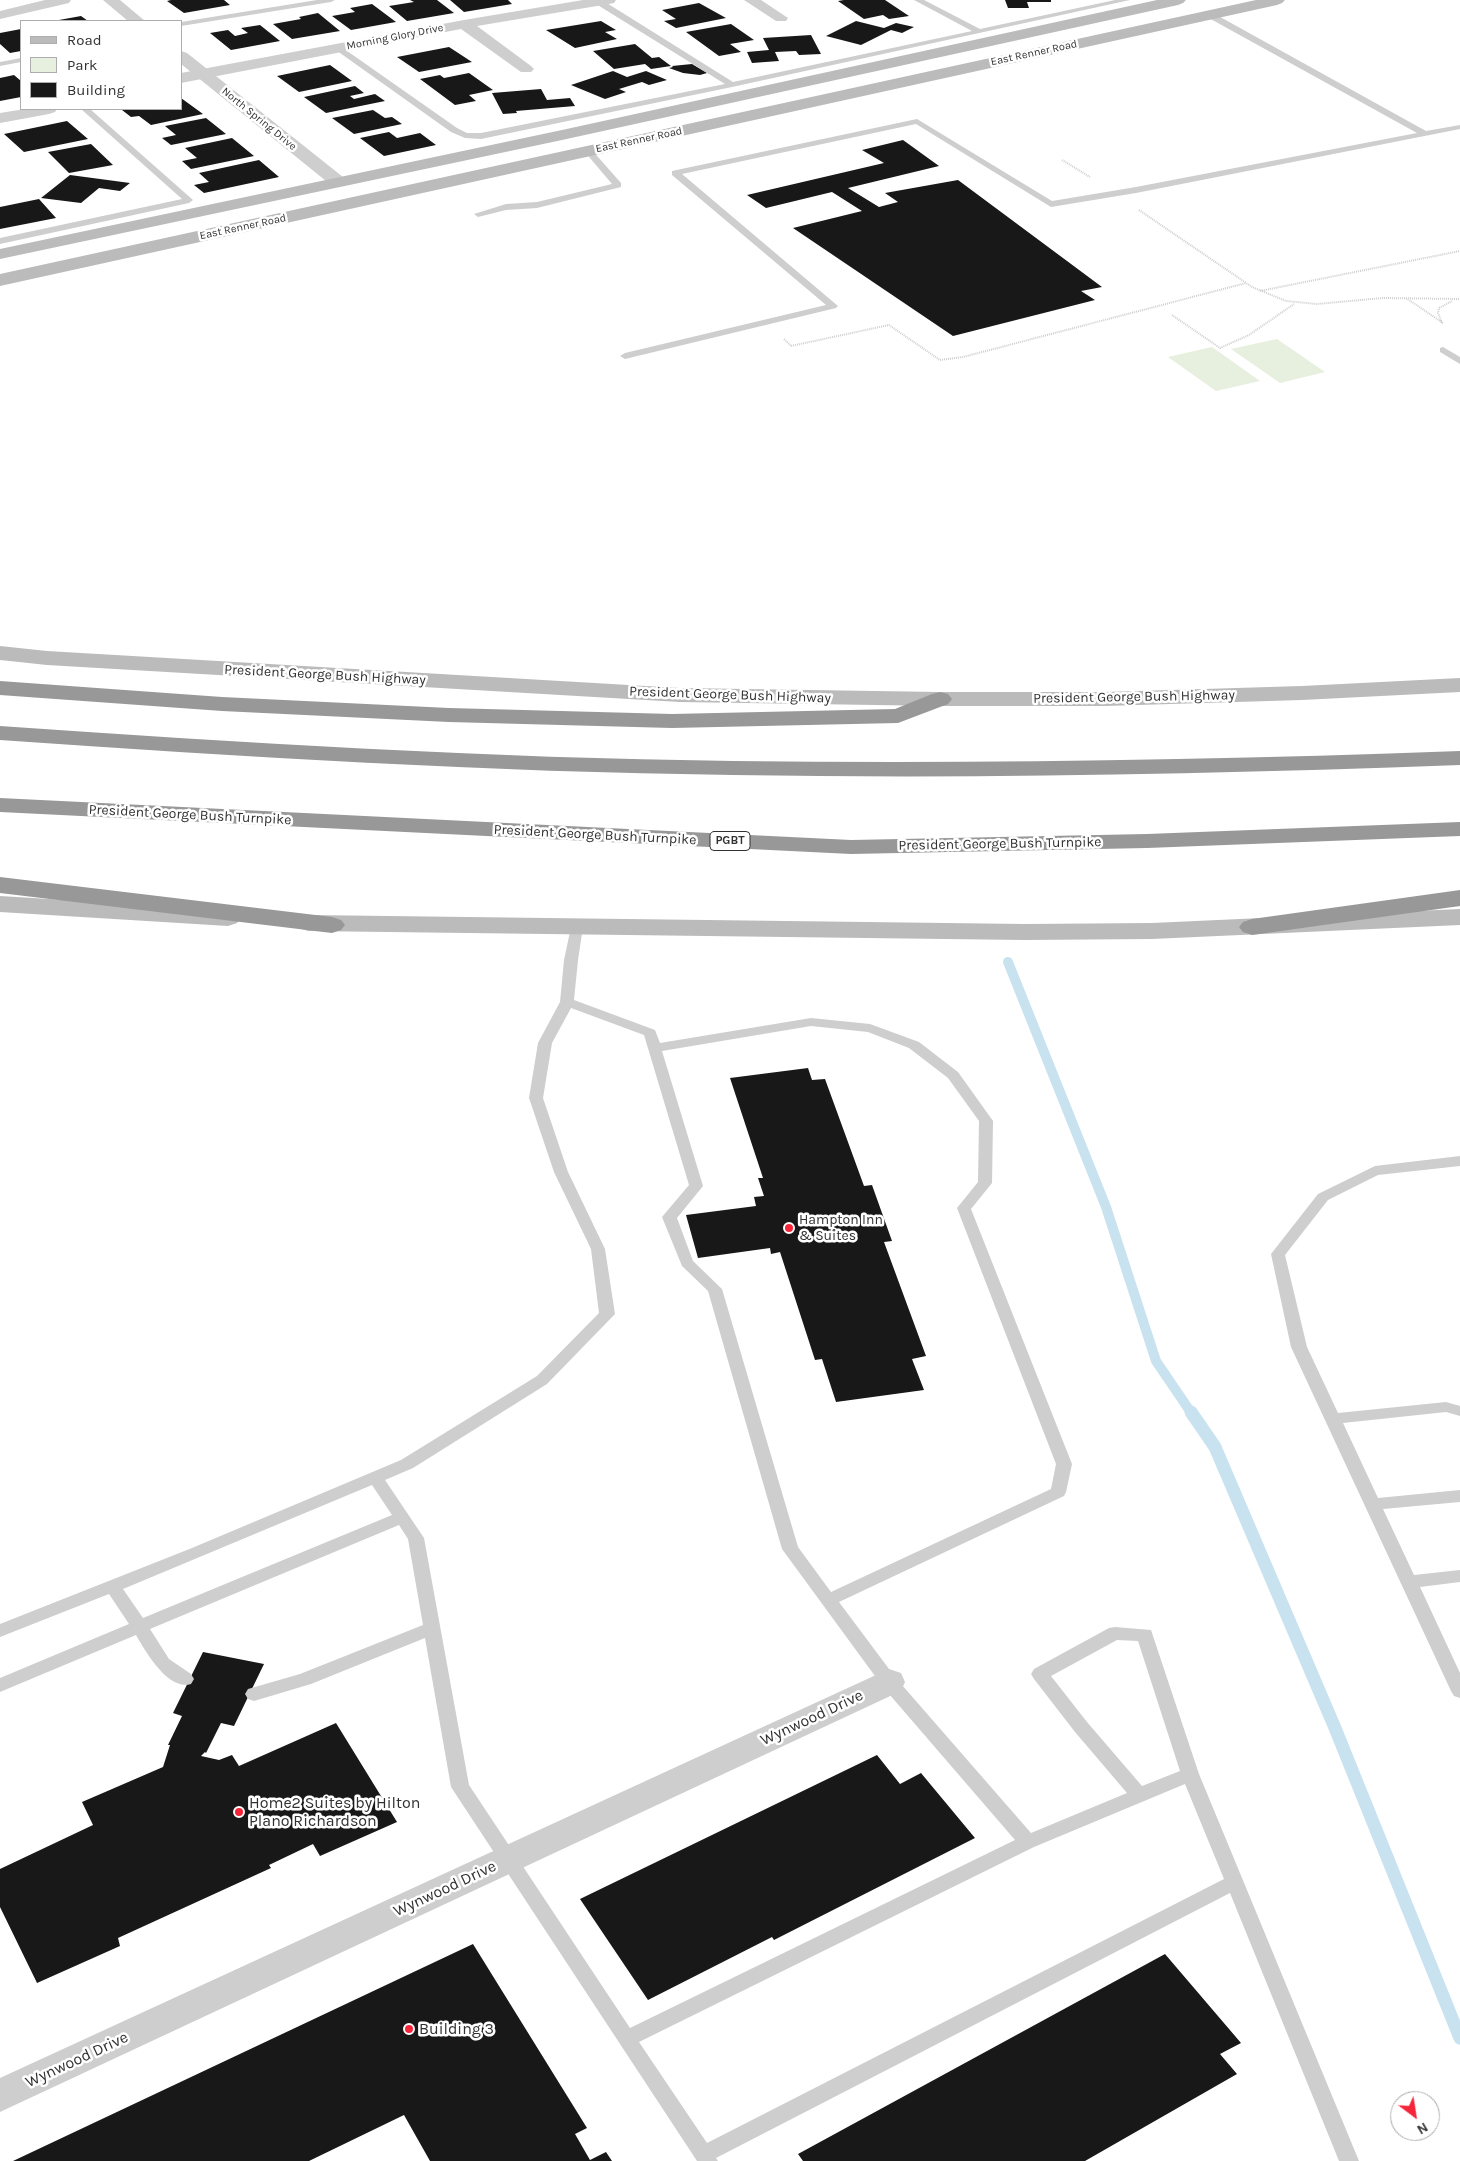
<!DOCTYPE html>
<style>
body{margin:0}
#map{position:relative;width:1460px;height:2161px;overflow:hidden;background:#fff;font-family:Karla,sans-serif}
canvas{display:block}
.legend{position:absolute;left:20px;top:20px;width:162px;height:90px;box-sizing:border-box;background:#fff;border:1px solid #adadad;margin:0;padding:6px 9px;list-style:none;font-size:15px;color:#313131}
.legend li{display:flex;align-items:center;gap:10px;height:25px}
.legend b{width:25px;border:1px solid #adadad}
.north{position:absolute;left:1390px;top:2091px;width:50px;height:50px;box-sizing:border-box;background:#fff;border:1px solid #adadad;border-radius:50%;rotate:149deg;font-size:14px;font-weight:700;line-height:20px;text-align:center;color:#313131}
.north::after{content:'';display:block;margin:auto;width:18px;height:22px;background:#f62539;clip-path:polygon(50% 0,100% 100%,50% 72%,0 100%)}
</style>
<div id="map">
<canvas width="1460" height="2161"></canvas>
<ul class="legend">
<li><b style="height:6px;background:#bbb"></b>Road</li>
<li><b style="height:14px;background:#e7efde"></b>Park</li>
<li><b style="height:14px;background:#181818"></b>Building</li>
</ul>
<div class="north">N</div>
</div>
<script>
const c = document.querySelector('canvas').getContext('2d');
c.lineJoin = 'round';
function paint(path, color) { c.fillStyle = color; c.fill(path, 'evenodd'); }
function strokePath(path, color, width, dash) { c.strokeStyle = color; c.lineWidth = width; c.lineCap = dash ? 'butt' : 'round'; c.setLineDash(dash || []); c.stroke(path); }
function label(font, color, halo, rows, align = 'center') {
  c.font = font + ' Karla,sans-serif'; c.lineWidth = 5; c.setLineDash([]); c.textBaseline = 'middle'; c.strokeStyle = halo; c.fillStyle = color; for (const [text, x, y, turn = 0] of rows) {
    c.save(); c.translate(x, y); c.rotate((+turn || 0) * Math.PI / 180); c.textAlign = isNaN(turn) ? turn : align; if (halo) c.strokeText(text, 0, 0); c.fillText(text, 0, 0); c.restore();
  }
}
const green = new Path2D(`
 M1277,339L1325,372L1280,383L1231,349Z
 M1212,347L1260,381L1216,391L1168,357Z`);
const streamFar1 = new Path2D(`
 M1008,962L1106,1207L1156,1361L1192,1414`);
const stream = new Path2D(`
 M1191,1412L1215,1447L1335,1728L1460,2038`);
const building = new Path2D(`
 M171,0H224L230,5L184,13L167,1Z
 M410,0H437L454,13L407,21L389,6L414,2Z
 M450,0H508L512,4L464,12Z
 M844,0H885L909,16L889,19L883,15L864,19L838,1Z
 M1005,0H1051V2H1027L1029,8H1008Z
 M699,3L726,18L676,28L664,21L676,19L662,10Z
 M372,4L396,22L351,30L332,16L355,12L350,8Z
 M318,13L340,31L292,39L273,24L301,19L299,17Z
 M81,16L88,21H59V20Z
 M601,21L616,30L605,32L617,39L575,48L546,30Z
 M856,21L884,28L896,23L914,27L902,33L891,30L861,45L826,36Z
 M731,24L754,40L730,44L741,52L719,56L686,32Z
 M260,25L280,41L231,50L210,33L228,30L235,36L248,33L241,28Z
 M21,29V51L10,53L0,44V33Z
 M811,35L821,54L799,55L796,51L775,52L779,61L752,63L747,52L769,50L763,38Z
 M635,44L652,58L659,57L671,66L651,69L645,64L614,69L593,51Z
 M449,47L472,62L419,72L397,57Z
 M692,64L707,73L700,75L683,73L669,68L673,67L672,66Z
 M330,65L352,81L299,92L277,76Z
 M613,71L627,77L646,71L667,80L649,85L642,82L619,89L626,92L605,99L571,85Z
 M469,73L493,90L469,95L476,101L455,105L420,79L440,75L444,78Z
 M14,75L21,81V97L0,101V78Z
 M355,86L364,93L350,96L354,99L375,94L385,101L326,113L304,97Z
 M541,89L547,100L570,98L575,106L516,111L517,113L503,114L492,93Z
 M181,98L203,114L151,125L139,116L131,117L122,110L181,109Z
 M373,110L385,118L392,117L402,124L354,134L332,118Z
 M206,118L226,134L171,145L162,138L176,135L165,126Z
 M67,121L88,139L24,152L4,134Z
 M389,132L397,138L420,133L436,145L384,156L360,138Z
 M232,138L254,156L191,169L182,161L197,158L185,148Z
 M903,140L939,166L848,188L879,207L898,202L885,193L958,180L1102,287L1081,291L1095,300L953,336L793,228L862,211L832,192L766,208L747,195L884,163L862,150Z
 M91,144L113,165L69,173L48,152Z
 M259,160L279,177L204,193L194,185L209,182L199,173Z
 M70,175L130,183L120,191L99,188L81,203L41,198Z
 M39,199L56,218L0,229V207Z
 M808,1068L812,1080L825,1079L864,1186L872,1185L892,1241L884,1242L926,1356L912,1359L924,1390L836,1402L822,1359L815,1360L780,1252L771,1254L770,1248L698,1258L686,1215L756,1206L754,1197L764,1196L758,1178H763L730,1078Z
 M203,1652L264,1664L234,1726L221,1723L206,1753L205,1752L201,1756L219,1760L232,1755L239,1766L336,1723L397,1822L320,1856L313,1844L269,1865L271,1868L118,1938L120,1946L37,1983L0,1907V1869L93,1825L82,1802L163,1767L170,1745H168L182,1716L173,1713Z
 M877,1755L900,1784L921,1773L975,1838L774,1940L772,1937L648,2000L580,1899Z
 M473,1944L587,2128L575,2134L590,2160L606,2152L612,2161H430L404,2115L309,2161H13Z
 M1165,1954L1241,2043L1220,2054L1237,2074L1085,2161H803L798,2154Z`);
const path = new Path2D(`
 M1062,160L1090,177
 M1139,210L1252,287L1286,301L1317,304L1383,298L1460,299
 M1260,291L1460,251
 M1406,298L1443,323
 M1172,315L1220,348L1249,335L1294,304
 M1442,323L1438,313L1439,308L1452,301
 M784,339L791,346L889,325L940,360L963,357L1246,283`);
const service = new Path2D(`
 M317,0H335L331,2L181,26V22Z
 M598,0H602L733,82L972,31L914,0H924L980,29L1115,0H1130L732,87L481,139L465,138L451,132L333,48L340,46L457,128L467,133H481L725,84L596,4L595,2Z
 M1207,13H1213L1426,131L1460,125V129L1136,193L1051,207L916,124L682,174L838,306L836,308L625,359L620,356L625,353L826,305L672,175V171L917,119L1052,201L1136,187L1417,133L1207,17Z
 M21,58V62L0,66V62Z
 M81,109H90L193,200L189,203L0,244V238L182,199Z
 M588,148L591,149L621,183V187L537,208L506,210L478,217L474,214L506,204L537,202L612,184L584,151Z
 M1443,347L1460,357V364L1440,352V348Z
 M577,923L583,927L578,960L574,1000L655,1030L660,1043L811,1018L870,1024L919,1042L958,1072L993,1121L992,1183L971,1209L1072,1464L1066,1492L1064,1496L839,1602L895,1677L1031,1833L1127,1793L1075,1732L1034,1679L1031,1674L1034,1669L1109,1628L1115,1627L1151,1630L1199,1774L1359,2161H1339L1230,1893L716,2158L718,2161H697L451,1787L425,1638L311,1684L254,1701L248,1699L245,1694L248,1689L300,1674L423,1625L408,1539L399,1525L150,1629L169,1659L191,1674L194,1679L191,1684C168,1691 146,1652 136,1635L0,1692V1678L129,1624L109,1594L0,1637V1624L192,1548L401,1460L537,1376L599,1313L591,1249L554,1172L529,1098L538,1043L560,1002L564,960L571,927ZM571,1008L644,1035L689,1185L662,1217L682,1266L708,1291L782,1549L883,1687L1015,1840L630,2028L469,1785L424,1538L385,1480L413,1468L547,1384L615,1314L605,1249L568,1172L543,1098L552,1043ZM811,1026L868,1032L909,1048L948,1078L979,1121L978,1182L957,1208L1056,1464L1051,1489L831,1592L798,1547L722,1289L693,1261L677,1218L703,1186L662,1051ZM372,1485L392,1515L143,1618L123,1589ZM1117,1640L1138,1641L1180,1771L1142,1786L1087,1722L1051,1676ZM1185,1784L1224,1879L707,2143L639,2042L1034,1847Z
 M1460,1156V1166L1378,1175L1328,1200L1285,1255L1307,1347L1338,1413L1446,1402L1460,1406V1416L1446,1412L1343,1423L1378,1498L1460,1490V1502L1383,1509L1414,1575L1460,1570V1582L1420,1587L1460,1673V1698L1454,1696L1451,1691L1291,1347L1271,1254L1318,1194L1375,1166Z`);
const minor = new Path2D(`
 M45,0H71L69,3L0,19V11Z
 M583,0H616L614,3L609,4L477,26L531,66L534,69L531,72H521L461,29L181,83V73L464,20Z
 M744,0H761L788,18L786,21H776Z
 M25,109H57L55,112L49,114L0,123V113Z
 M889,1669L901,1673L905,1682L901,1691L0,2112V2078Z`);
const tertiary = new Path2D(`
 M103,0H120L145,21H128Z
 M181,51L187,53L343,177L346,181L343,185L337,186L331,185L181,64Z`);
const secondary = new Path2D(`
 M1157,0H1186L1183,3L1178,5L562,140L0,259V249L562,130Z
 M1256,0H1285L1282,3L1277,5L0,286V274Z
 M0,646L47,651L680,688L940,692H1105L1302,686L1460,678V692L1302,700L1105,706H940L680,702L47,665L0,660Z
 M0,896L228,910L237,913L241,918L237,923L228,926L0,912Z
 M1460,909V925L1152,939L1025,940L308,931L299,928L295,923L299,918L308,915L1025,924L1152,923Z`);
const motorway = new Path2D(`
 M0,681L222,697L449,708L672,714L895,709L932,694L940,692L948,694L952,699L948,704L898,723L672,728L449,722L222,711L0,695Z
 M0,726C244,743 489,758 733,761C976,764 1218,760 1460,751V765C1218,774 976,779 733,775C489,772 244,757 0,740Z
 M0,798L851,840L1147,834L1460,822V836L1147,848L851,854L0,812Z
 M0,877L332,917L341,920L345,925L341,930L332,933L0,893Z
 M1460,890V906L1252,935L1243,932L1239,927L1243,922L1252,919Z`);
const markers = [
 [789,1228,5,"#f62539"],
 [239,1812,5,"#f62539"],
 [409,2029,5,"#f62539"]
];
const farStreetnames = [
 ["Morning Glory Drive",395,37,-11],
 ["East Renner Road",1034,53,-12],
 ["North Spring Drive",259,119,39],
 ["East Renner Road",639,140,-12],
 ["East Renner Road",243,227,-12]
];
const shields = [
 [730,841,40]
];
const shieldNames = [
 ["PGBT",730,841]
];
const streetNames = [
 ["President George Bush Highway",325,675,3],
 ["President George Bush Highway",730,695,2],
 ["President George Bush Highway",1134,697,-1],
 ["President George Bush Turnpike",190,815,3],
 ["President George Bush Turnpike",595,835,3],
 ["President George Bush Turnpike",1000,844,-1]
];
const poiNames = [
 ["Hampton Inn",799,1220],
 ["& Suites",799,1236]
];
const nearStreetnames = [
 ["Wynwood Drive",812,1718,-25],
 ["Wynwood Drive",445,1889,-25],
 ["Wynwood Drive",77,2060,-25]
];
const nearPoinames = [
 ["Home2 Suites by Hilton",249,1803],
 ["Plano Richardson",249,1821],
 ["Building 3",419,2029]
];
paint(green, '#e7efde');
strokePath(streamFar1, '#c9e2f0', 10);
strokePath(stream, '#c9e2f0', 13);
paint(building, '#181818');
strokePath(path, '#cecece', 2, [1, 1]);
paint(service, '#cecece');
paint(minor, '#cecece');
paint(tertiary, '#cecece');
paint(secondary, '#bbb');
paint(motorway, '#989898');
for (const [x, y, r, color] of markers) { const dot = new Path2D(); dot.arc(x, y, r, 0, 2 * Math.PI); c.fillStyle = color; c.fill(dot); strokePath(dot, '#fff', 2); }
label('11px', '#313131', '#fff', farStreetnames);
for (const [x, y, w] of shields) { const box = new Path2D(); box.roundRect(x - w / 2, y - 9.5, w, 19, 4); c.fillStyle = '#fff'; c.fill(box); strokePath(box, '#313131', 1); }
label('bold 12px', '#313131', null, shieldNames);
label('14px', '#313131', '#fff', streetNames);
label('14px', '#313131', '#fff', poiNames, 'left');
label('16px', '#313131', '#fff', nearStreetnames);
label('16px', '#313131', '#fff', nearPoinames, 'left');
</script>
